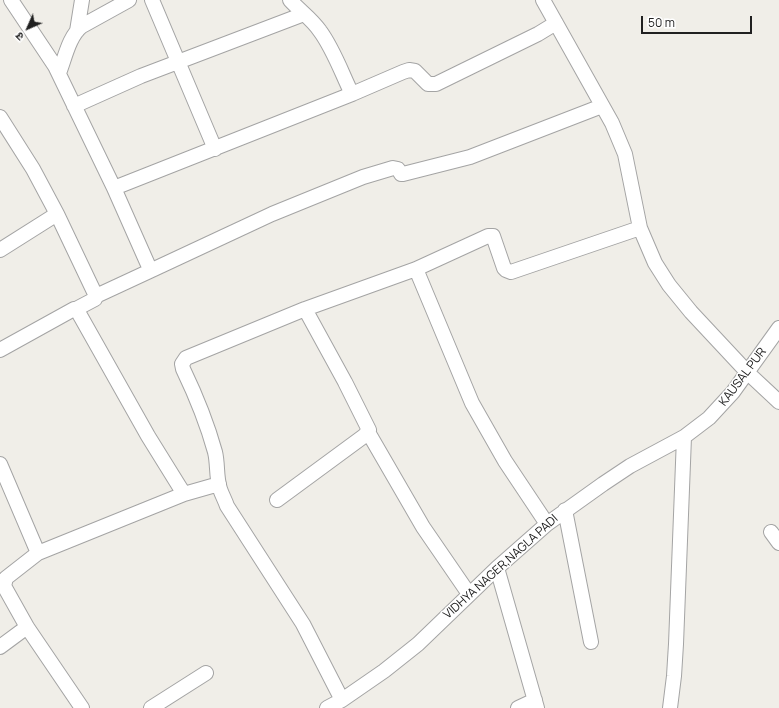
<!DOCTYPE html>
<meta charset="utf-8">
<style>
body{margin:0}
#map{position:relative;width:779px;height:708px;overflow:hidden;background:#f0eee8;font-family:Manrope,"Noto Sans Devanagari",sans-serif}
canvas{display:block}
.north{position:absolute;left:8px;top:8px;width:40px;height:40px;-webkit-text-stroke:3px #fff;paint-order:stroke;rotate:225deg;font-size:11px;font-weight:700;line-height:16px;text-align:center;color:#202020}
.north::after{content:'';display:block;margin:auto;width:14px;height:18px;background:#202020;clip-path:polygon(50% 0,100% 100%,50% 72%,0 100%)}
.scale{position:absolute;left:641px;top:16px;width:111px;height:18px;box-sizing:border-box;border:2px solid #202020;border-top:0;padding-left:5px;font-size:12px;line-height:14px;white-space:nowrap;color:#202020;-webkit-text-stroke:3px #fff;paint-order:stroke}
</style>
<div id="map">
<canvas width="779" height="708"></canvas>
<div class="north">उ</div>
<div class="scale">50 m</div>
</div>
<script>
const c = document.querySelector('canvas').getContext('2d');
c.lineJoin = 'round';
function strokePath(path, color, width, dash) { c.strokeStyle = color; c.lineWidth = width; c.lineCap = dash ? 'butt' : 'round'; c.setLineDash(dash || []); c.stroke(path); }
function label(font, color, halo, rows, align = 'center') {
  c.font = font + ' Manrope,sans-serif'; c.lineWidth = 3; c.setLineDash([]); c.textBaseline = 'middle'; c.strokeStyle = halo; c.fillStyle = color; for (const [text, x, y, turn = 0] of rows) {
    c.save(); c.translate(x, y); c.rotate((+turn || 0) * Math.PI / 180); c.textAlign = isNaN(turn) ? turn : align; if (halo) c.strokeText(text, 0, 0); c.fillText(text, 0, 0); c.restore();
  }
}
const minor = new Path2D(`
 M11,0L55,66L114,188L149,267L152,270L272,214L363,177L393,168L398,169L401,174H403L470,157L602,106
 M152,0L215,149
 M290,0C300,11 312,19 320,31C334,50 342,74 352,94
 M543,0L612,123L625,154L640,228L655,263L669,285L691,312L748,373L779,402
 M77,31L82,0
 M59,73C65,58 69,36 82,26L129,0
 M74,106L141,76L304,14
 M0,117L33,169L57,214L96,296L95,299L76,309
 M114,188L352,94L403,72L409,70L415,71L428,84H436L538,34L556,23
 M0,250L57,214
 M416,269L472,403L505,461L547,524
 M96,296L152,270
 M0,350L74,309L77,310L148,436L184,494
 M368,432L423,527L469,594
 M0,464L38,553
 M277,500L364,436L369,430L345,382L305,309
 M565,510L591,642
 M771,532L779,543
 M497,568L537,708
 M0,647L27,627
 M342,700L303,624L227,506C225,500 222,495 220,489C216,477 218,464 215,452C207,423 196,396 183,369L182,364L186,358L305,309L416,269L488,236H493L504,268L506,270L511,272L640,228
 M82,708L27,627L4,586L6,578L38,553L184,494L219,484
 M151,708L206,673
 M327,708L342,700L384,671L418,644L497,568L547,524L603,484L630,466L684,437L709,418L733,392L779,328
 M518,708L535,700
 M670,708L674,676L676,644L684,437`);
const streetNames = [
 ["KAUSAL PUR",743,377,-53],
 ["VIDHYA NAGER,NAGLA PADI",501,567,-42]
];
strokePath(minor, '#a4a4a4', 16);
strokePath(minor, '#fff', 14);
label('12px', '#202020', '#fff', streetNames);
</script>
